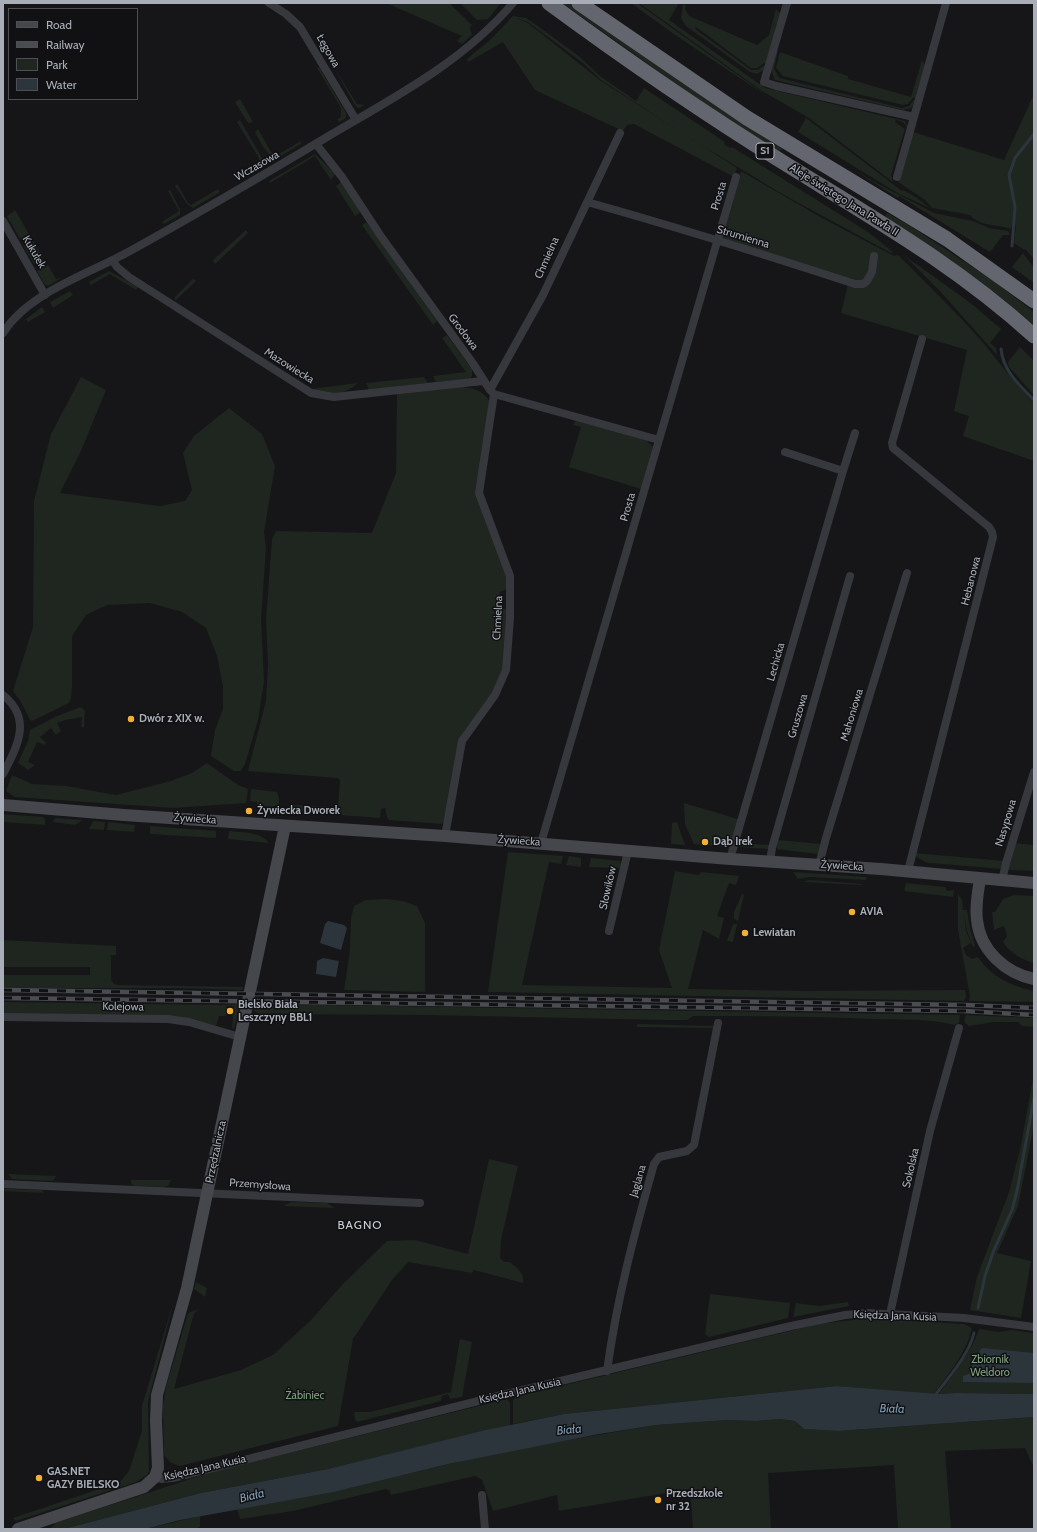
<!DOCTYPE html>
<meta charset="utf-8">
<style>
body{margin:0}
#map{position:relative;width:1037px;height:1532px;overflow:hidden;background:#161618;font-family:Cabin,sans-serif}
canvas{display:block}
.frame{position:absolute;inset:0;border:4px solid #a8adb8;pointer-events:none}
.legend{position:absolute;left:8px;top:8px;width:130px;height:92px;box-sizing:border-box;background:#111113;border:1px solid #4d4f55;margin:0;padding:5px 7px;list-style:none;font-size:12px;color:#a8adb8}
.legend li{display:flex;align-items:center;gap:8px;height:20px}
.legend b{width:20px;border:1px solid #4d4f55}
</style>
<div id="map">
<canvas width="1037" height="1532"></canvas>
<div class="frame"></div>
<ul class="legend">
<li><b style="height:5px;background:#45474d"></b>Road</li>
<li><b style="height:5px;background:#4a4c52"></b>Railway</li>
<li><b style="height:11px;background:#1e261f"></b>Park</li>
<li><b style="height:11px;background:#2c353c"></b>Water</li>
</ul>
</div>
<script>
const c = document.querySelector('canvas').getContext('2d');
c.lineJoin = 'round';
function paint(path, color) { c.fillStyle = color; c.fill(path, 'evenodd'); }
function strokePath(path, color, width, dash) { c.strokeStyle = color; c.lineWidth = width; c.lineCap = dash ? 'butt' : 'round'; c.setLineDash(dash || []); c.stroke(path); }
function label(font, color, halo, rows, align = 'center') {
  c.font = font + ' Cabin,sans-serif'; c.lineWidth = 3; c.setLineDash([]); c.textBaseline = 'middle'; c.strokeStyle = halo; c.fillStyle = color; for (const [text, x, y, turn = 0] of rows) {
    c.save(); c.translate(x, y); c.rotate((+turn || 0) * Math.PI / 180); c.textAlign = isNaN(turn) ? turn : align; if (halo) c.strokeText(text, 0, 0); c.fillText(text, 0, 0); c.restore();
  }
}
const green = new Path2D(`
 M386,3H449L472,25L470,27L472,35L462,44L457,41L462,36Z
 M460,3H501L488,19L477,20Z
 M562,3H571L781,147L783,150L778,151L709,107Z
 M631,3H637L773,100L678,37Z
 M639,3H679L669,20L765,88L905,121L908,129L903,122L896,120L895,122L905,129L891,175L893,182L898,186L809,118L762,91Z
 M683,4L686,6L685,9L689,16L757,45L769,35L776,9L780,13L766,64L764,63L757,68H751L696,27L695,29L751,70H757L765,65L764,70L757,74L750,72L686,26L681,18Z
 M513,16L526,18L535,24L580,57L600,76L636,101L644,88L725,142L724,144L730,148L732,147L868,232L893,252L891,253L784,195L693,140L601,80L583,63L528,22L516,18L528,23L601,81L737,168L734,177L634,124L627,125L623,131L535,90L503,42L468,62L467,59L490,40Z
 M776,51H778L774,68L779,78L902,108L909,106L915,98H913L908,104L903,105L783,76L776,68L780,52L848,76V79L911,97L922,60L925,65L913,105L911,108L903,110L775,80L771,71Z
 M333,66L357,104L365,105L358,108L355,105Z
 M319,67L346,113V118L339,122L337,119L341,117V108L317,68Z
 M1034,94V259L1025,249L1024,250L1014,243L1016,225H1012L1011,229C999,224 979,227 970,215L932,208L925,200L898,182L913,132L1004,160Z
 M240,99L253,122L248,123L235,102Z
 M806,118L902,191L903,190L898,187L917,198L930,208L899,194L798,132Z
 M240,120L262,158V166L257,170L255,167L257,166L259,158L237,122Z
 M258,129L271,152L279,154L301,141V144L276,159C266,155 260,141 255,132Z
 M315,154L335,174L331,180L315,156L270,183L269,181Z
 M852,169L882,186L934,213L973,221L989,228L1008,231L1010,235H1003L990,252L899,196L898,198Z
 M741,171L822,218L894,256L898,255C925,282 953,309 979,338C998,360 1014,383 1034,403V461L963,436L969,416L954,411L967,350L841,313L848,284L860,286L869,283L875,270L877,254L872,253L869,274L865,279L856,282L724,241L721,238Z
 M341,182L361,212L355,216L336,186Z
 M177,184L188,203L191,205L218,189L220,192L193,208L187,204L175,186Z
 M170,190L180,209V215L164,224L162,222L179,211L168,191Z
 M15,210L29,234L20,239L7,216Z
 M887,213L907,224L991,279L1034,312V328L885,217Z
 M365,223H367L437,321L433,325L362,225Z
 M246,230L248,233L215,264L213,260Z
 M32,239L43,258L34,264L23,245Z
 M1023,253L1034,268V283L1012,267Z
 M905,256L972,304L1001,329L990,343L996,348L997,355L938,289Z
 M48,265L56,279L61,278L48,286L44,284L37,271Z
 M109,271L138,287L136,290L110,274L91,285L89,282Z
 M193,279L196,281L176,300V305L175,297Z
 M70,291L73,295L53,308L50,302Z
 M42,307L45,312L28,322L26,319Z
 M447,335L472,369V376L470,379L436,382L433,376L466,372L442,338Z
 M1020,347L1034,361V395L1009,367L1008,362Z
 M287,373L312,389L357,383C348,395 325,396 312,391C304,387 295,381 287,376Z
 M81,377L106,390L81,451L60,493L160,506L185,501L192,490L183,453L194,436L229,408L262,434L275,466L264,532L266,548L261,619L264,682L258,720L245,764L241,771H234L211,756L215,730L223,709V687L217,656L206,628L182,612L150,603L107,605L86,615L72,636V686L71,698L69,703L32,721L30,720L21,702L13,691L33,627L34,501L51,434Z
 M424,377L428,383L369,390L366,383Z
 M461,387C473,388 485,391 490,402L477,485L506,567L509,588L500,592L499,605L508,611L504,669L499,684L464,733L444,821L442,824L389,820L387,817L385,808L381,809L380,818L298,812L293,805L338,807L340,780L337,778L248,771L266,701L268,664L266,620L272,539L276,531L372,533L396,473L397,392Z
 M577,419L646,440L653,447L641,489L569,467L581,427L573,425Z
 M81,707L85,711L84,727H81L82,717L65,720L57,723L61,731L56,735L51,728L40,737L46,743L45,745L37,742L28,762L35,765L28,770L18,763L28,741L30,730L57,716Z
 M207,763L238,785L248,789L246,803L173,808L15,797L6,791L12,775L32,784L66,786L116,795L171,781L192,773Z
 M251,789L277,792L279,798V804L273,807L257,806V802L250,801Z
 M684,803L741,820L733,839L728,847L694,844L685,824Z
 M3,814L43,817L45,819V825L3,822Z
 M55,818L83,820L75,825L53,822Z
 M93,821L105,822L104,830L89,829Z
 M108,822L135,825L134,832L107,830Z
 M677,822L685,845L671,844L672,823Z
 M150,826L216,831V838L150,834Z
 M229,831C243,833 260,831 269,843L228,839Z
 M777,840L821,844L818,854L777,849Z
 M738,843L771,845L769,849L738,847Z
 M1014,843L1034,845V871L1008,870Z
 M508,852L563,856L561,864L549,862L522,985L672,988L659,950L675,871L699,875L701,872L739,876L736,885L729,883L717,916L724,918L719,939L703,930L688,989L805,991L965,990L966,997L964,1001L488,992Z
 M915,853L1004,861L1002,869L930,863C921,862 920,857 915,856Z
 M569,856L581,858V867L566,865Z
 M591,858L620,861L621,868L589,867Z
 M793,872L867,877L866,880L810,877L798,879Z
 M809,880L863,884L861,885L803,882Z
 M906,883L945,887L947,891L954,890L953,897L904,891Z
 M742,894H744L738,921L734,919V912Z
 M958,894L962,900L963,910H967L970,928L975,946L973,947L967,931L964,913L966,931L971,943L963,948L966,955L972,959L978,957C991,977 1012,986 1034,991V1002L969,1001L970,996L958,930Z
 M1014,895L1034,896V963C1021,959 1011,954 1003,942L1007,936L1004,926L994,930L992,912H995L1003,899Z
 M386,899L403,901L417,906L425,923V992L344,990L350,950L351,918L354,906L366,900Z
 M733,924H737L733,942L727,941Z
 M3,940L116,946V955H111V980L114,984L118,985L243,987L242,990L178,988H3V975H90V967H3Z
 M3,1002L224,1005L240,1004L234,1028H232L234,1007L226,1006V1016H219L216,1026L177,1016L3,1014Z
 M256,1004L960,1015L959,1023L954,1025C928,1018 900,1020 873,1019C813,1016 753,1016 693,1016L687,1020H666L429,1015L260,1014L254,1011Z
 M966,1015L1034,1018V1027L1022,1026L1018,1022H995L968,1026L964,1021Z
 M638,1024L713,1026L715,1028L636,1027Z
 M1034,1073V1125L1018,1206L997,1253L1031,1261L1021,1318L970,1310L977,1277L1009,1192L1020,1150Z
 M489,1159L518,1166L501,1240L500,1258L504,1262H510C517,1268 525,1273 523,1283L474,1270L472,1273L408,1262L392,1280L353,1339L338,1426L180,1466L171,1463L164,1455L163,1406L166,1387L188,1313L200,1309L194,1313L174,1389L241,1370L273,1355L311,1320L342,1285L387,1241L415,1240L468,1254Z
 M8,1174L56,1176L53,1181L12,1179Z
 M131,1180H171L168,1186L163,1187L134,1186L131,1183Z
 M3,1189L42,1190L44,1193L3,1191Z
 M291,1202L327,1203L335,1208L283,1206Z
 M196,1282L207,1288L205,1297L194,1289Z
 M710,1294L790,1303L788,1318L709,1337L705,1334Z
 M175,1297L148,1402L149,1471L147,1475L136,1482L16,1521L13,1518L120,1482L129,1471L142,1431V1406Z
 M848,1302L849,1306L793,1317L796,1303L819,1306Z
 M869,1318L964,1324L972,1328C966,1354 949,1373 934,1394L837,1386L564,1414L513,1424V1401L515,1397L819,1324Z
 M979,1329L999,1332L1011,1330L1034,1333V1394L956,1393L939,1394C953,1373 971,1354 979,1329Z
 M460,1339L472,1342L462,1397L450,1399L448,1394L442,1396L441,1401L357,1422L355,1420L354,1412H370L451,1392Z
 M507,1399L510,1403V1425L328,1469L201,1493L64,1529H48L52,1527L55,1523L215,1471Z
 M1034,1417V1468L1025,1448L945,1451L951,1529H898L894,1465L768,1473L771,1529H693L690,1489L559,1511L557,1495L493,1511L482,1480L475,1476L391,1495L390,1491L386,1489L293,1511L240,1519L237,1509L334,1492L448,1464L539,1445L656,1425L727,1420L756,1421L780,1419L795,1421L804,1429L838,1431Z
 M200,1516V1527L196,1529H145Z`);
const water = new Path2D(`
 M328,921L344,925L347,928L341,950L320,943L325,924Z
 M323,958L339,961L336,977L316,974L317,961Z
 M982,1348L1034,1353V1383L963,1382V1376L969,1374L977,1354Z
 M837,1386L939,1394L956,1393L1034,1394V1417L838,1431L804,1429L795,1421L780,1419L756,1421L727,1420L656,1425L599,1434L448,1464L334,1492L180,1520L145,1529H64L201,1493L328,1469L486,1430L564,1414Z`);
const stream = new Path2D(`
 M1012,246L1015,207L1009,175L1015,158L1034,134
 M1001,349C1003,371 1020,386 1034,400
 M978,1308L985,1276L994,1250L1012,1210L1017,1191L1034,1098
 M934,1397C948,1377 968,1357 974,1333`);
const street = new Path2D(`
 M269,3L286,14L300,27L356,120
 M787,3L764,82L776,86L914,117L946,3
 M316,144L342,177L380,235L472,362L490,390L494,394L659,440
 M897,177L914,117
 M587,202C677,227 766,255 855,284H863L867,281L872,272L874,256
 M3,221L45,295
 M113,261L117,267L129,277L311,393L334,397L483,381
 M3,333C29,292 89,274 130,251C197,214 262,176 327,137C393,98 463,62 513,3
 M490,390L543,295L620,133
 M785,452L843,471
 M3,695C33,719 17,747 3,774
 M445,836L462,741L495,695L506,670L510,618V576L479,493L494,394
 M541,843L736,177
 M730,859L843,471L855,433
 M770,862L772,848L850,576
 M819,865L826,838L907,573
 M908,871L993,537L992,532L989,527L893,448L892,443L922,339
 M1002,881L1006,863L1034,772
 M609,931L628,851
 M3,1017L168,1019L189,1022L240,1037
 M3,1184L420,1203
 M890,1314L930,1131L959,1028
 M607,1371C617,1298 634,1235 654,1164L659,1157L687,1151L694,1145L718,1023
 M155,1477L161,1479L173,1478L502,1395L791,1326L845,1315L867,1313L964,1318L1034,1327
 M482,1495L485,1529`);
const secondary = new Path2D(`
 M3,805L124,815L445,836L730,859L881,869L1034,883
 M980,879C978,892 975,906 977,920C980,950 1005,973 1034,979
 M18,1529L144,1487L155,1477L158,1468L156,1421L157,1395L187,1288L285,826`);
const highway = new Path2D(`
 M549,3C625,59 702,112 781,161C871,217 956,265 1034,336
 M579,3L747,118L947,239L1034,301`);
const rail = new Path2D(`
 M3,990L966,1005L1034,1008
 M3,998L964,1011L1034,1015`);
const markers = [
 [131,719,4,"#f2b134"],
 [249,811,4,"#f2b134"],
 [705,842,4,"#f2b134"],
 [852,912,4,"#f2b134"],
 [745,933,4,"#f2b134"],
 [230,1011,4,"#f2b134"],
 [39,1478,4,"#f2b134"],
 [658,1500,4,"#f2b134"]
];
const shields = [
 [765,151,18]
];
const shieldNames = [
 ["S1",765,151]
];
const streetNames = [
 ["Łęgowa",328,51,60],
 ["Wczasowa",257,166,-30],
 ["Prosta",719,196,-73],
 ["Aleje świętego Jana Pawła II",844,200,32],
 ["Strumienna",743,237,17],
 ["Kukułek",34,252,60],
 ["Chmielna",547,258,-66],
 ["Grodowa",463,332,53],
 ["Mazowiecka",289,366,32],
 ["Prosta",628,507,-74],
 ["Hebanowa",971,581,-76],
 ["Chmielna",498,618,-87],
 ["Lechicka",776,662,-74],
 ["Mahoniowa",852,715,-73],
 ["Gruszowa",798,716,-74],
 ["Żywiecka",195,819,4],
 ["Nasypowa",1006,823,-73],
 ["Żywiecka",519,841,4],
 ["Żywiecka",842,866,4],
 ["Słowików",608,888,-77],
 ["Kolejowa",123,1007,1],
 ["Przędzalnicza",216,1152,-78],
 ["Sokolska",911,1168,-77],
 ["Jaglana",638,1181,-74],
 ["Przemysłowa",260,1185,4],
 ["Księdza Jana Kusia",895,1316,2],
 ["Księdza Jana Kusia",520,1391,-13],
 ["Księdza Jana Kusia",205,1468,-13]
];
const poiNames = [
 ["Dwór z XIX w.",139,719],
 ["Żywiecka Dworek",257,811],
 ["Dąb Irek",713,842],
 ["AVIA",860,912],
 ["Lewiatan",753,933],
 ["Bielsko Biała",238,1005],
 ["Leszczyny BBL1",238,1018],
 ["GAS.NET",47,1472],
 ["GAZY BIELSKO",47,1485],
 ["Przedszkole",666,1494],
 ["nr 32",666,1507]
];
const parkNames = [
 ["Zbiornik",990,1360],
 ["Weldoro",990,1373],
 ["Żabiniec",305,1396]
];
const neighbourhoodNames = [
 ["BAGNO",360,1225]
];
const waterNames = [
 ["Biała",892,1409,1],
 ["Biała",569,1430,-6],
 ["Biała",252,1496,-14]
];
paint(green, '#1e261f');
paint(water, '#2c353c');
strokePath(stream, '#2c353c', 3);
strokePath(street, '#37383d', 8);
strokePath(secondary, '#45474d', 12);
strokePath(highway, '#63666e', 15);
strokePath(rail, '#4a4c52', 4.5);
strokePath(rail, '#111113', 3, [9]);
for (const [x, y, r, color] of markers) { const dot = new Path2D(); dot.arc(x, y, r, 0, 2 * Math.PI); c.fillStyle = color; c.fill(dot); strokePath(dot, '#111113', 1.5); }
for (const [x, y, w] of shields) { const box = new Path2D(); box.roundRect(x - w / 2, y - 8, w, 16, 3); c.fillStyle = '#111113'; c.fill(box); strokePath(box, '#a8adb8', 1); }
label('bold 10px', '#a8adb8', null, shieldNames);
label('11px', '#a8adb8', '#111113', streetNames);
label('bold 11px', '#a8adb8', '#111113', poiNames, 'left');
label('11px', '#7fa381', '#111113', parkNames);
c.letterSpacing = '1px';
label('12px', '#c9ccd4', '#111113', neighbourhoodNames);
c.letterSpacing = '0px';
label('italic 12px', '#7f9bb3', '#111113', waterNames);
</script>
